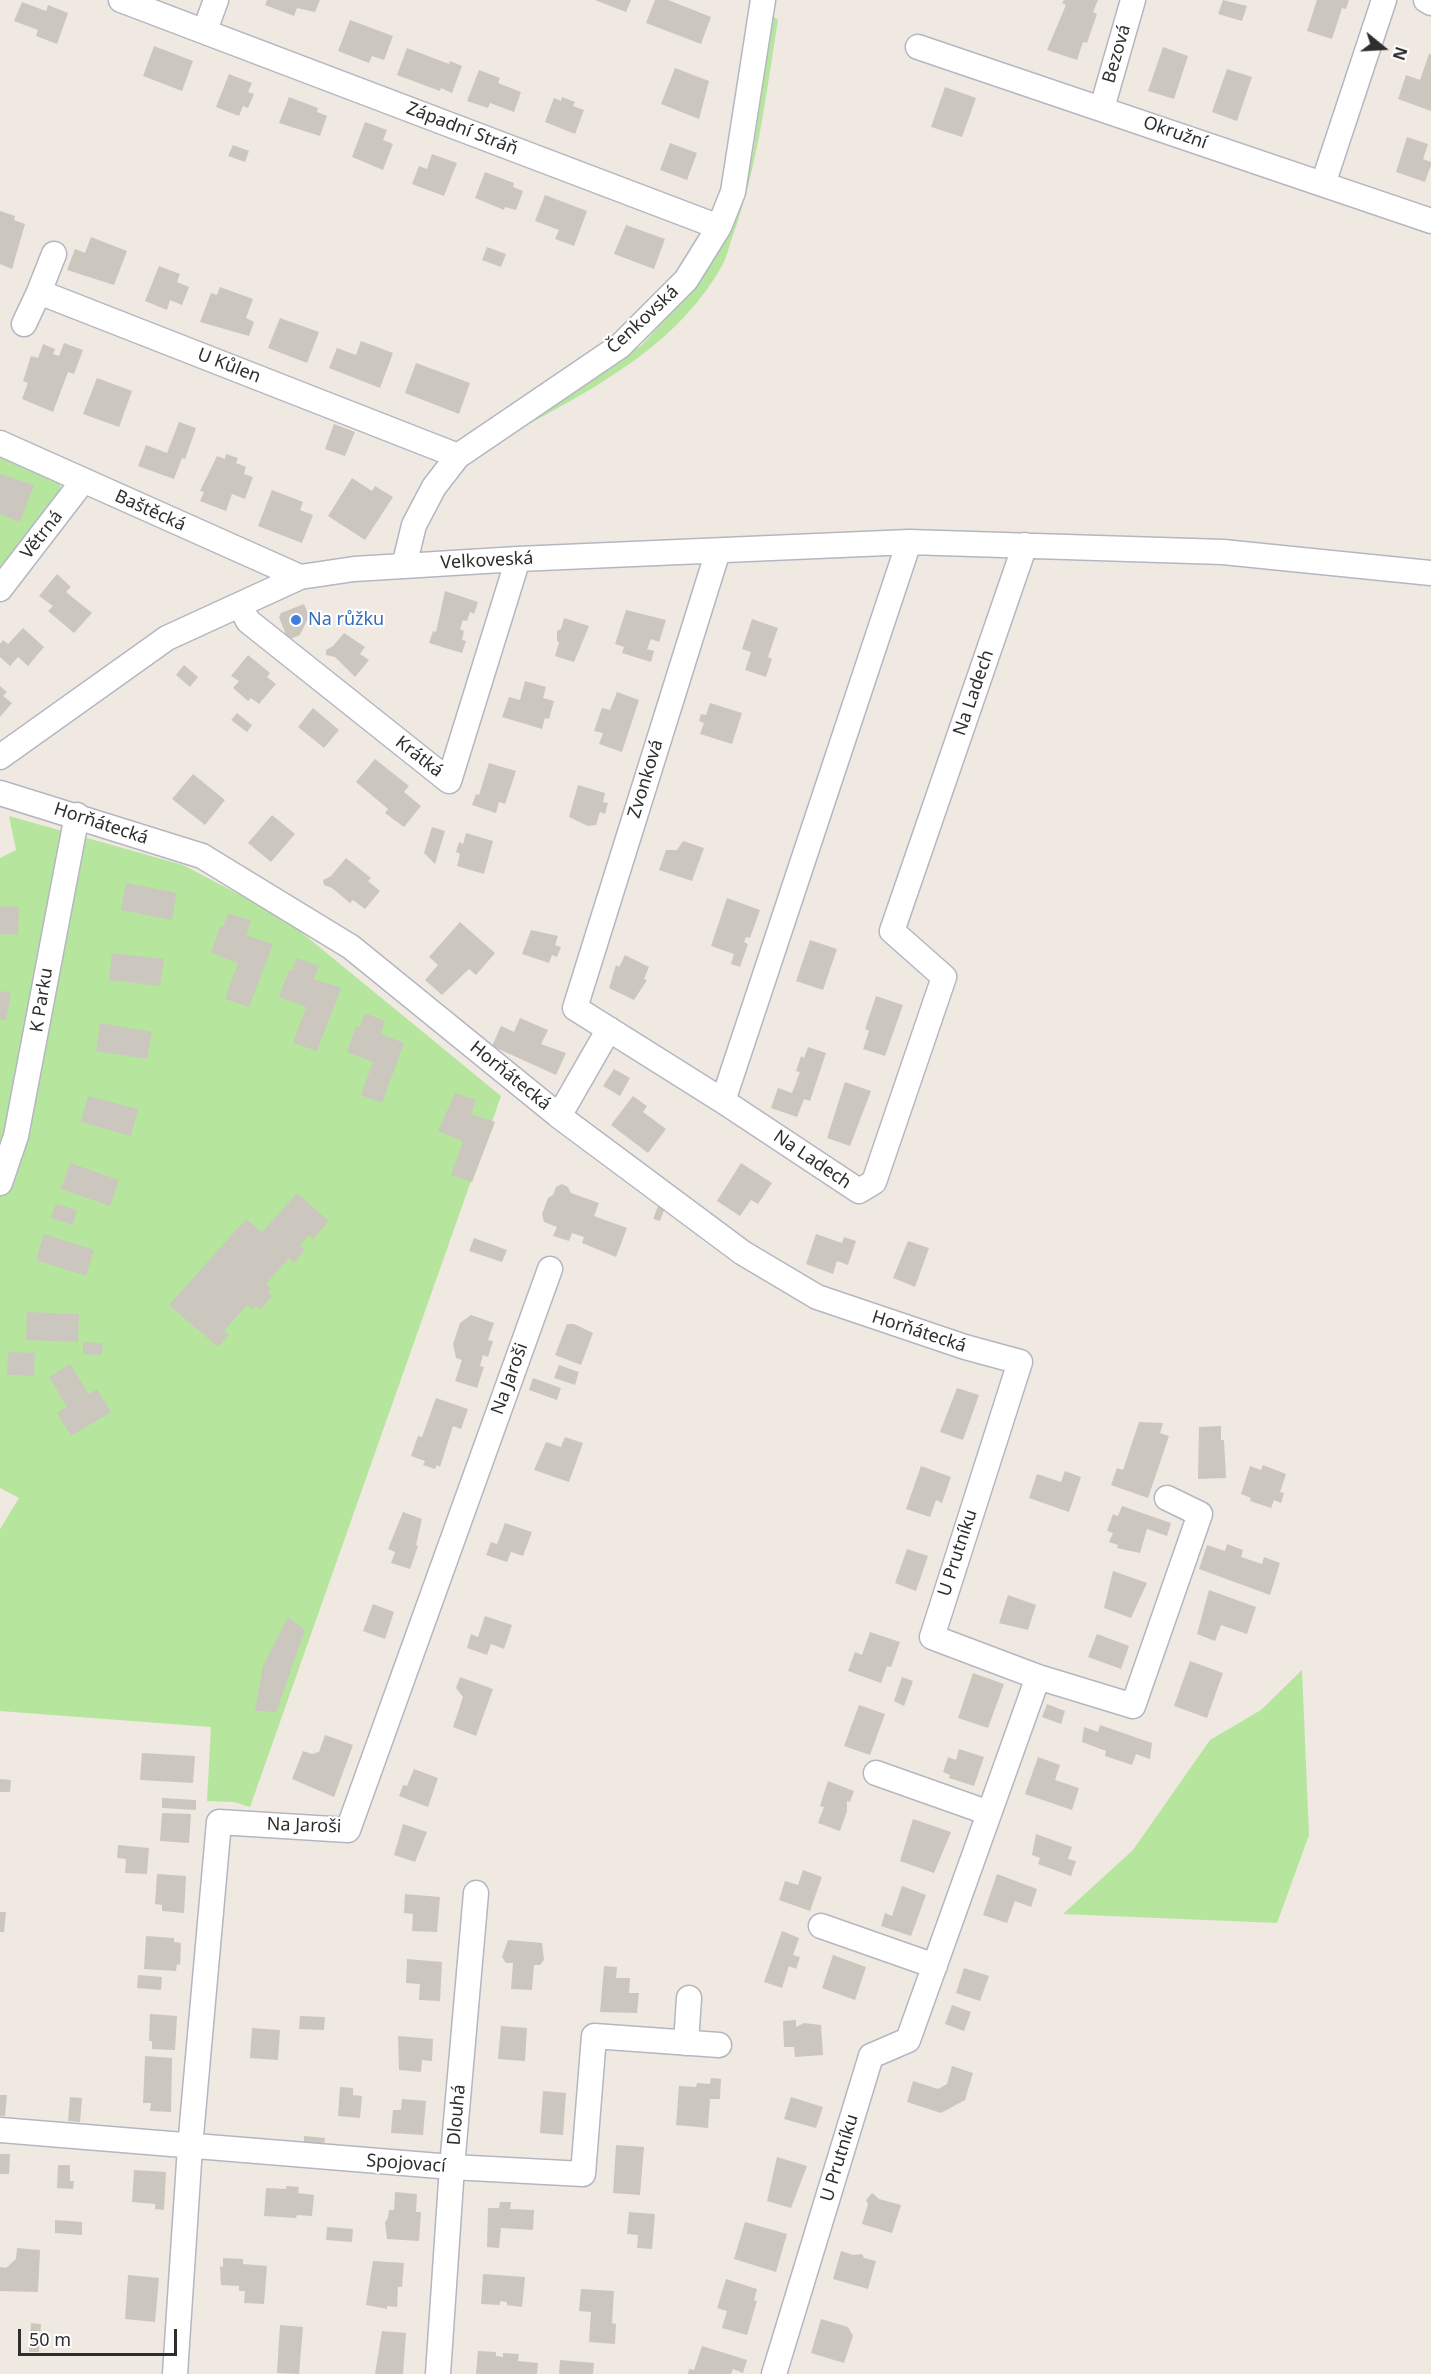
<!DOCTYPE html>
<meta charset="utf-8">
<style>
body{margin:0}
#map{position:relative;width:1431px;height:2374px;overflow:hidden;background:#efe9e1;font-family:"Noto Sans",sans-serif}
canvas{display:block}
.north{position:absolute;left:1353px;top:18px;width:60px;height:60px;-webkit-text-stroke:4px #fff;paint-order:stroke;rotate:108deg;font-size:16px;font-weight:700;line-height:24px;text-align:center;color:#2e2e2e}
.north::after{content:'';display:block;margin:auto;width:21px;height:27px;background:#2e2e2e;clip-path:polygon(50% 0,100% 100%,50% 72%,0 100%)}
.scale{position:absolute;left:18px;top:2329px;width:159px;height:27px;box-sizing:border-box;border:3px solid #2e2e2e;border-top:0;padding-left:8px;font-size:18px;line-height:21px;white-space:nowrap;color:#2e2e2e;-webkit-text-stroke:4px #fff;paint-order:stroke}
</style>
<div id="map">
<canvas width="1431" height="2374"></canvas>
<div class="north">N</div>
<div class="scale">50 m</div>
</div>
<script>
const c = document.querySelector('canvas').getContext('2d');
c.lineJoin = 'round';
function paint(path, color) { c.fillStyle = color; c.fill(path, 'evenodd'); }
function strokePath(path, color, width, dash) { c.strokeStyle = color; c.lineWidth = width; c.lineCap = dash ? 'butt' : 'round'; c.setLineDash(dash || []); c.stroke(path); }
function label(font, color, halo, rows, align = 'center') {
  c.font = font + ' "Noto Sans",sans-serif'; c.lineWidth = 4.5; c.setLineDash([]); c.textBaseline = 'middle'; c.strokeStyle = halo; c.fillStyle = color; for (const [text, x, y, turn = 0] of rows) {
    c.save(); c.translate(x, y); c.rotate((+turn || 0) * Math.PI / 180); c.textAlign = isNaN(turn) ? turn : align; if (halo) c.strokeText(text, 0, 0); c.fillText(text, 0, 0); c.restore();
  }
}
const green = new Path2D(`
 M773,16L778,20C766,94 758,167 732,238C729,246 727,256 723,264C681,341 602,384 529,424L642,345L698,282L718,254L739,206L753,153Z
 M0,454L61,483L60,496L0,571Z
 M9,816L183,865L284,918L501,1096L250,1807L234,1802L207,1801L211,1727L0,1711V1529L19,1498L0,1488V858L16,850Z
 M1302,1670L1309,1835L1277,1923L1063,1914L1133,1850L1210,1740L1261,1710Z`);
const building = new Path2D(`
 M267,0H320L315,12L297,8L294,16L265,5Z
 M595,0H631L626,12Z
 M655,0H668L711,17L701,44L646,23Z
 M1064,0H1098L1093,12L1097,14L1087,43L1083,42L1077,60L1047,50L1066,5L1062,3Z
 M1223,0L1247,6L1242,21L1218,14Z
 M1317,0H1349L1346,9L1342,8L1332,39L1307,31Z
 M22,2L46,11L48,5L68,13L57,44L36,36L38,30L14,21Z
 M350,20L393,36L384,60L372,56L369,63L338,51Z
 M154,46L193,61L182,91L143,76Z
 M1163,47L1188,56L1174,99L1148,91Z
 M407,48L449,64L450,61L462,66L452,93L441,88L440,91L397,75Z
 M1429,54H1431V111L1398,99L1406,75L1420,80Z
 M675,68L709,81L699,119L661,104Z
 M1227,69L1252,77L1237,121L1212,112Z
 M479,70L500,78L498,83L521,92L514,112L490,103L488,108L467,101Z
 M229,74L252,83L248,92L254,94L248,108L243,106L239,116L216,107Z
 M945,87L976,98L962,137L931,127Z
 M289,97L318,108L317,112L327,116L320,136L279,123Z
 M562,97L575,102L573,106L584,110L575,134L545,122L554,98L561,101Z
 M365,122L387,130L383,140L393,144L383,170L352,157Z
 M1407,137L1428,144L1423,159L1431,162V165L1425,182L1396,172Z
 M670,143L697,153L687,180L660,170Z
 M233,145L249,151L245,162L228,156Z
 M432,154L457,163L444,196L412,184L419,166L427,169Z
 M485,172L514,183L513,187L523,191L516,210L505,207L504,210L475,198Z
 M545,195L587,211L574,246L555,239L559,230L535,221Z
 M0,211L15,216L14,220L25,224L12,269L0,264Z
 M626,225L665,239L654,269L614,254Z
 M91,237L127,251L114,285L67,270L75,249L85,253Z
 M487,247L506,254L501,267L482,260Z
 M159,266L180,274L177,282L189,287L182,305L170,300L167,310L145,301Z
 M220,287L253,299L246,318L254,322L249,336L200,322L211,293L217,295Z
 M280,318L319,332L307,363L268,348Z
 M361,341L393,353L380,388L329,368L337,348L356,355Z
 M64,343L83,350L74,374L68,372L53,412L22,399L28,383L23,381L31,356L38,358L43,344L55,349L53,354L59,356Z
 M416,363L470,383L459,414L405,393Z
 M97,378L132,391L119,427L83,414Z
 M179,422L196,428L185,459L182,458L174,479L138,466L146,445L167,453Z
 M334,424L355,432L345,456L325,449Z
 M226,454L238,458L236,463L246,467L244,474L253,477L245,499L232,494L226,511L200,501L204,492L200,491L217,456L225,459Z
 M0,474L34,485L20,522L0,514Z
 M352,478L372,491L375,486L393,497L365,540L328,516Z
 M272,490L303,502L300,510L313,515L302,543L258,526Z
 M57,574L71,587L66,592L92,613L74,633L48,611L53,606L39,596Z
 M445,591L478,602L474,614L470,612L467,621L463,620L460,629L464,631L462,640L466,641L462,653L429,643L433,631L436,632Z
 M304,604L309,616L300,635L288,640L279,617L281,613Z
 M626,610L666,620L659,642L651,639L647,649L654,651L651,662L622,653L624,647L615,644Z
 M564,618L589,626L574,662L555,656L559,642L557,641V631L561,629Z
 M752,619L778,628L768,657L772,659L766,677L745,670L751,652L742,649Z
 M23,628L44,647L28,666L18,657L10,666L0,657V644L3,640L8,644Z
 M344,633L365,647L360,654L369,660L355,677L335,657L326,655V650L333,646Z
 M248,655L270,673L267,677L276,684L259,704L251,698L248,701L233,688L239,681L231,676Z
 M184,665L198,677L190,687L176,675Z
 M525,681L546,687L543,698L554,701L549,719L545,718L542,729L502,717L509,697L520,700Z
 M0,686L7,692L3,696L12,703L0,717Z
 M617,692L639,700L622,752L599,744L603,733L594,731L602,708L610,710Z
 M710,703L742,713L732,744L700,734L704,723L699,721L701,714L706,715Z
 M313,708L339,730L324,748L298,727Z
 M237,713L252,725L247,732L231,720Z
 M375,759L409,786L404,792L421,806L404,827L385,813L388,809L356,782Z
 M489,763L516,771L505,804L499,802L496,813L472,805L476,794L479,795Z
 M193,774L225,800L205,825L172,799Z
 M578,785L605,793L603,802L608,803L605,814L600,812L596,825L588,826L569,817Z
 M272,815L295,834L271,862L248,843Z
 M432,827L445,831L435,864L424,853Z
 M466,833L493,841L484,874L457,866L460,854L456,852L459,842L463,844Z
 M683,841L704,848L692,881L659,870L666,850H677Z
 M346,858L371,878L368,881L380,891L365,909L353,900L350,903L332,888L324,885L323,880L331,876Z
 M126,883L177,893L172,920L121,910Z
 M727,898L760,910L750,938L746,937L744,942L748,944L740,967L731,964L734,954L711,946Z
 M0,906L19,907L18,935L0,934Z
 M228,913L251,921L246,935L273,944L249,1007L225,999L238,963L211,953L220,926L223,927Z
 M460,922L495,953L476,975L469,969L442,995L425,980L438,965L429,957Z
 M531,930L558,936L555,945L561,947L557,957L552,955L549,963L522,954Z
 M810,940L837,949L823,990L796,981Z
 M112,953L164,959L160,986L109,980Z
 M625,955L649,967L644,979L647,980L634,1000L609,988L616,965L619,967Z
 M297,958L319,966L314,979L341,988L317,1051L293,1043L306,1007L279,997L289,970L292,971Z
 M0,991L11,993L6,1020L0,1019Z
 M876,996L903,1005L885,1056L863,1049L869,1031L865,1029Z
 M365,1013L385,1021L381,1034L404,1043L382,1103L361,1095L373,1062L347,1052L356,1026L360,1027Z
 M520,1018L548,1030L541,1044L566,1053L556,1075L492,1046L501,1026L514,1032Z
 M100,1023L152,1032L147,1059L96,1051Z
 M808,1047L826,1053L810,1101L804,1099L797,1117L771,1108L778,1088L792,1093L800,1072L796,1071L801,1056L804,1058Z
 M614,1069L630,1078L620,1096L603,1086Z
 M845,1082L871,1091L850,1146L827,1138Z
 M455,1093L476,1100L471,1114L495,1122L472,1182L451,1175L463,1141L438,1131Z
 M88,1096L138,1109L131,1136L81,1122Z
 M633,1096L647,1106L643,1112L666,1129L648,1153L611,1125Z
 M70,1163L119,1180L110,1206L61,1189Z
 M741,1163L772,1183L758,1204L751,1200L740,1216L717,1201Z
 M562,1184L568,1187L571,1193L599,1203L594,1216L627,1228L616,1257L582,1243L584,1237L572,1233L569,1241L553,1236L557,1227L544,1222L542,1214L548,1198L553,1195L556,1187Z
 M297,1193L329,1221L313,1239L309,1235L300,1246L305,1250L294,1263L289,1258L266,1284L271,1288L268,1292L272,1296L260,1310L256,1306L252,1309L247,1305L224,1331L229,1335L218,1347L169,1305L246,1219L262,1232Z
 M56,1204L77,1210L73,1225L51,1218Z
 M658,1206L665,1208L660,1221L653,1219Z
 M44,1234L94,1250L86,1276L36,1260Z
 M816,1234L842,1243L844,1237L856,1241L848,1265L837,1261L833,1274L806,1264Z
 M474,1238L507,1250L502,1262L469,1251Z
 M908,1241L929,1248L915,1287L893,1278Z
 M27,1312L79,1314L78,1342L26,1340Z
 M471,1315L494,1323L488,1340L493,1341L488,1357L483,1355L480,1366L484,1367L477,1388L455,1381L462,1360L456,1358L453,1344L460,1323Z
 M567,1324H574L593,1333L581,1365L555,1355Z
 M83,1342L103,1343L102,1355L83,1354Z
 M8,1352L35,1353L34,1376L7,1375Z
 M70,1364L89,1394L97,1389L111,1412L71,1436L57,1413L67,1407L49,1377Z
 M559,1365L579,1372L575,1385L554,1378Z
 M533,1378L561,1388L557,1400L529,1390Z
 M957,1388L979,1395L963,1440L940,1432Z
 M436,1398L468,1409L461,1429L453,1426L440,1467L437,1465L435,1469L423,1465L425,1461L411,1456L418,1436L422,1437Z
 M1139,1422L1163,1423L1160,1433L1169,1436L1148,1498L1111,1485L1117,1468L1123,1470Z
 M1221,1426V1440H1224L1226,1478L1198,1479L1199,1427Z
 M565,1437L583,1443L569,1482L534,1470L546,1442L561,1447Z
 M1263,1465L1286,1474L1280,1492L1284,1493L1281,1503L1274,1500L1271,1508L1250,1501L1251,1498L1241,1494L1250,1466L1261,1470Z
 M921,1466L951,1477L942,1503L936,1500L930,1517L906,1509Z
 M1065,1471L1081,1477L1069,1512L1029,1498L1037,1474L1061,1482Z
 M1122,1506L1171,1523L1167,1536L1147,1529L1140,1553L1117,1548L1118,1545L1109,1542L1113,1533L1107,1531L1113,1514L1118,1516Z
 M403,1512L422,1519L416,1545L418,1546L410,1569L391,1563L395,1552L388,1549Z
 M505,1523L532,1532L523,1556L511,1552L507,1562L486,1555L491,1542L497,1544Z
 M1227,1544L1243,1550L1241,1557L1262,1564L1264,1557L1280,1563L1270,1595L1199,1569L1207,1545L1225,1551Z
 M907,1549L928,1556L916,1591L895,1583Z
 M1113,1571L1147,1583L1131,1618L1104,1608Z
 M1209,1590L1256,1607L1247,1634L1221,1625L1215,1641L1197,1634Z
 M1008,1595L1036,1605L1028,1630L999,1623Z
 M373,1604L394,1612L385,1639L363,1631Z
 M485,1616L512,1625L504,1649L491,1644L487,1655L467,1648L471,1634L478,1637Z
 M288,1617L305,1630L276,1712L255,1711L263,1666Z
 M870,1632L900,1642L891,1667L887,1666L881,1683L848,1671L855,1652L862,1655Z
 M1097,1634L1129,1646L1121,1669L1088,1657Z
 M1190,1661L1223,1673L1207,1718L1174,1706Z
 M973,1673L1004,1684L988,1728L958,1718Z
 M460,1677L493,1689L476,1736L453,1727L463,1697L456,1688Z
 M902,1677L913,1681L904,1706L894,1701Z
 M1047,1704L1065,1711L1061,1724L1042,1717Z
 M859,1705L885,1714L870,1755L844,1746Z
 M1100,1725L1152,1743L1150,1759L1136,1754L1132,1765L1105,1756L1106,1751L1082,1742L1084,1727L1098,1732Z
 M325,1735L353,1745L334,1797L292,1779L303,1751L312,1754L319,1752Z
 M959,1749L984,1757L974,1786L949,1778L950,1775L943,1772L948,1757L956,1760Z
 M142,1753L195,1756L193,1783L140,1780Z
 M1038,1757L1060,1765L1055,1780L1079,1788L1072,1810L1025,1794Z
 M414,1769L438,1778L428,1807L399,1796L403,1785L407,1786Z
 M0,1779L11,1780L10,1792H0Z
 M828,1781L854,1791L850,1802L847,1801V1811L840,1831L818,1823L824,1807L820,1806Z
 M162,1798L196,1800V1810L162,1808Z
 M162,1813L191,1814L189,1843L160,1841Z
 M913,1819L951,1832L934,1873L900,1861Z
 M403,1824L427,1832L415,1862L394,1855Z
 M1036,1834L1072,1847L1068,1859L1076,1861L1071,1876L1038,1864L1040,1858L1032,1855Z
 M118,1845L149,1848L147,1874L125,1873L126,1859L117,1858Z
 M803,1870L822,1877L810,1911L779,1900L785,1881L798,1885Z
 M157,1874L186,1876L184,1913L162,1911V1905L155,1904Z
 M997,1874L1037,1889L1031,1907L1015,1901L1007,1923L983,1915Z
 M902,1886L926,1895L911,1936L881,1926L885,1913L892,1916Z
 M405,1894L440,1897L437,1932L412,1931L413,1914L404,1913Z
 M0,1912H6L4,1932H0Z
 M782,1931L799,1938L793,1955L800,1957L796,1969L789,1966L782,1988L764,1982Z
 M146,1936L174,1938V1942L181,1943L180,1965L177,1964L176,1971L144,1969Z
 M508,1940L542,1943L544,1960L540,1965H534L532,1990L511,1989L513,1963H506L502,1957Z
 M833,1955L866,1967L855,2000L822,1988Z
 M407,1959L442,1962L440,2001L419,2000L420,1984L406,1983Z
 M604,1966L617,1967L616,1978H630L629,1993H639L637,2013L600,2012Z
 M964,1968L989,1976L980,2001L956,1993Z
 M138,1975L162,1977L161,1990L137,1988Z
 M952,2005L971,2012L964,2031L945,2024Z
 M150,2014L177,2016L175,2050L152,2049V2041H149Z
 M300,2016L325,2017L324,2030L299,2029Z
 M796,2020V2027L804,2023L821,2025L823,2055L795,2057L794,2047H784L783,2021Z
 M501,2026L527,2028L525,2061L498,2059Z
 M252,2028L280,2030L278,2060L250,2058Z
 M398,2036L433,2039L432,2061L422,2060L421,2072L399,2070Z
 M145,2056L172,2058L171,2112L150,2111L151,2103H143Z
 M952,2066L973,2073L965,2100L941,2113L907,2102L913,2081L938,2089L947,2084Z
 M711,2078L721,2079L720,2099H710L708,2128L676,2125L679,2086L696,2087L697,2083L710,2084Z
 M340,2087L353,2088V2095L362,2096L360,2118L338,2116Z
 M543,2091L566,2093L563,2135L540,2133Z
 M0,2095H7L5,2116H0Z
 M70,2097L82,2098L80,2122L68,2121Z
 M791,2097L823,2107L816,2128L784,2119Z
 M402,2099L426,2101L423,2135L391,2133L393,2110H401Z
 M304,2136L325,2138L324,2145L304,2144Z
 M616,2145L644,2147L640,2195L613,2193Z
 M0,2154H10L9,2174H0Z
 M777,2157L807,2166L791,2208L767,2201Z
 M58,2165H70V2181H74L73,2189L57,2188Z
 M134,2170L166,2172L164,2210L155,2209V2204L132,2202Z
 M286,2186L299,2187L298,2193L314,2195L312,2216L297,2215L296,2218L264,2216L266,2188L286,2189Z
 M395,2192L417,2194L416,2212H421L419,2241L387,2239L385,2222L388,2218L389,2210H394Z
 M872,2193L879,2199L901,2205L892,2233L862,2224L868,2204L866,2200Z
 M500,2202H511L510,2209L534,2210L533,2230L501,2228L499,2248L487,2247L488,2208H499Z
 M629,2212L655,2214L652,2249L637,2248L638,2235L627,2234Z
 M55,2220L82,2222V2235L55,2233Z
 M745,2222L787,2234L776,2272L734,2259Z
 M327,2227L353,2229L352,2242L326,2240Z
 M17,2248L40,2250L38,2292L0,2291V2267L6,2268L16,2259Z
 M841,2251L853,2255L862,2254L864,2258L876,2261L868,2289L833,2279Z
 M223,2258L243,2259V2264L267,2266L264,2304L244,2303L245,2291H239V2286L221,2285L220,2266L223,2267Z
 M373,2261L404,2263L402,2287H398L397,2307L387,2306V2309L366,2305Z
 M483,2274L525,2277L522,2307L507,2305V2302L500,2301V2305L481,2304Z
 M128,2275L159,2278L155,2322L125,2319Z
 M726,2279L757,2289L754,2300L757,2301L747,2335L722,2328L727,2311L717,2308Z
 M581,2289L614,2291L612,2323L616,2324L615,2344L589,2342L591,2312L579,2311Z
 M821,2319L848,2327L853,2336L844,2363L811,2353Z
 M31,2323L41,2324L39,2352H29Z
 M280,2325L303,2327L299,2374L277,2373Z
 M382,2331L406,2333L403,2374H375Z
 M702,2346L747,2360L743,2373L733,2369L731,2374H688L689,2369L694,2370Z
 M478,2351L496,2352V2356L503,2357V2353L519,2354L518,2361L538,2363L537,2374H476Z
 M560,2360L594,2363L593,2374H559Z`);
const minor = new Path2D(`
 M121,0L719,227
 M1426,0L1431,3
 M205,30L216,0
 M918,47L1431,221
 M1102,108L1133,0
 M1323,184L1384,0
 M54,254L39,292L458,456
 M24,324L39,292
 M0,443L300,577
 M909,542L723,1101L859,1191L874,1182L944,977L892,931L1025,545
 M718,551L575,1008L723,1101
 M404,566L414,525L434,487L458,456L620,346L686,280L719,227L733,192L763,0
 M0,589L83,481
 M240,605L248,621L449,781L518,559
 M0,757L167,638L300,577L354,569L518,559L909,542L1223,552L1431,573
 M0,793L202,856L351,947L559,1116L743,1253L817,1297L965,1347L1020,1362L932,1637L1038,1677
 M559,1116L609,1029
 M0,1183L16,1136L77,815
 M876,1773L989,1813
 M821,1926L935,1966
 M686,2043L689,1998
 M0,2130L452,2167L583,2174L594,2036L719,2045
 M175,2374L190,2147L219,1822L348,1830L550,1269
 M438,2374L452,2167L476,1893
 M774,2374L871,2056L908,2040L1038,1677L1133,1706L1200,1514L1167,1498`);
const markers = [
 [296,620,6,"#3f7fe0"]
];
const streetNames = [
 ["Bezová",1117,54,-74],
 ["Západní Stráň",462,129,21],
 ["Okružní",1175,133,19],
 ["Čenkovská",643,320,-43],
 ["U Kůlen",229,366,21],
 ["Baštěcká",150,511,24],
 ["Větrná",42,535,-52],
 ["Velkoveská",487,561,-3],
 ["Na Ladech",974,693,-71],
 ["Krátká",419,757,38],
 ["Zvonková",646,779,-73],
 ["Horňátecká",101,824,18],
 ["K Parku",42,1000,-81],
 ["Horňátecká",510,1076,39],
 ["Na Ladech",812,1160,34],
 ["Horňátecká",919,1332,18],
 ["Na Jaroši",510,1379,-70],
 ["U Prutníku",958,1553,-72],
 ["Na Jaroši",304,1826,2],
 ["Dlouhá",457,2115,-85],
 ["U Prutníku",840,2158,-73],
 ["Spojovací",406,2164,4]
];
const shopNames = [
 ["Na růžku",308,620]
];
paint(green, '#b6e59e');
paint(building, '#cbc7bf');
strokePath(minor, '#b4b7c1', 27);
strokePath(minor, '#fff', 24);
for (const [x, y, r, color] of markers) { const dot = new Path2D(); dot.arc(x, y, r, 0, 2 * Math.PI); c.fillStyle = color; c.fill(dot); strokePath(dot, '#fff', 2); }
label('18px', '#2e2e2e', '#fff', streetNames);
label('18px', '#366cbe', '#fff', shopNames, 'left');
</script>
